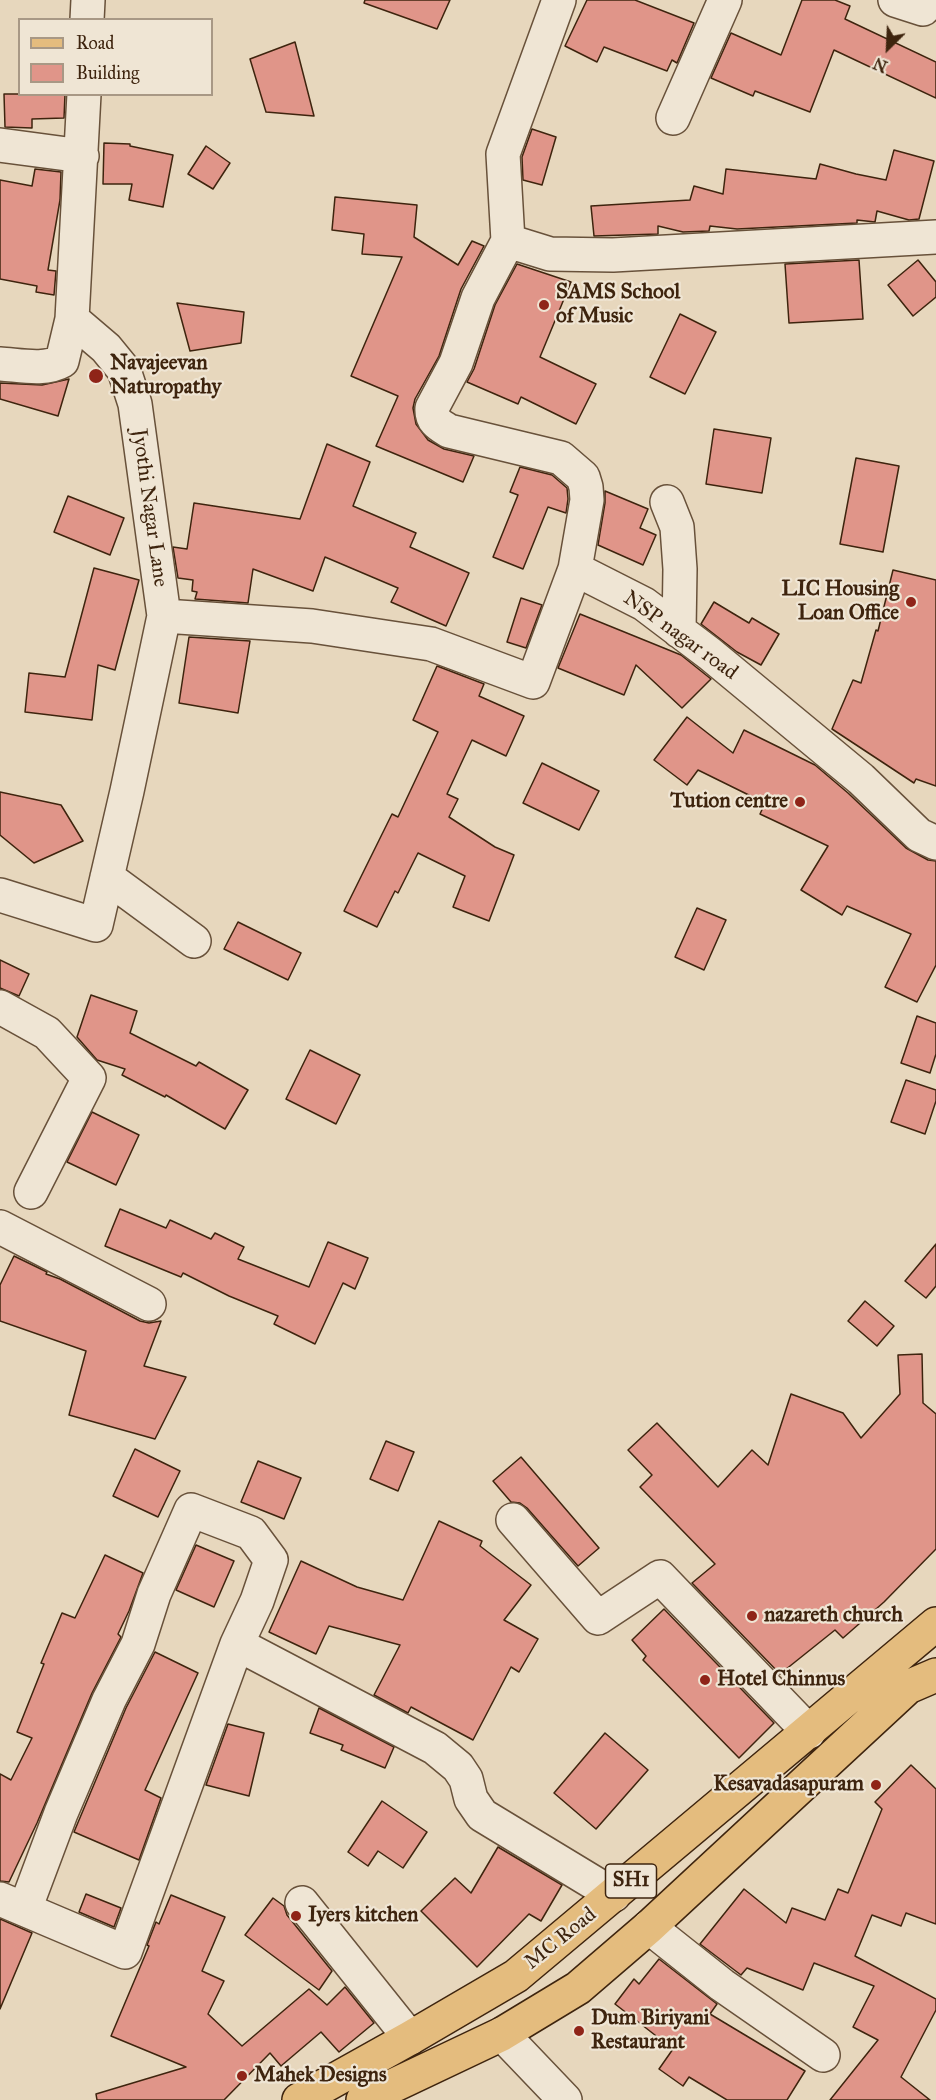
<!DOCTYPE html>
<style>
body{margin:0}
#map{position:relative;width:936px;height:2100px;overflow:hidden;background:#e7d7bd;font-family:"IM FELL Great Primer",serif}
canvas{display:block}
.legend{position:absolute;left:18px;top:18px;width:195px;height:78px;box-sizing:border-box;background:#efe5d4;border:2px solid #a89885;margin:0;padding:8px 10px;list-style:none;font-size:18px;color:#3e240e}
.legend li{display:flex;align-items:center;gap:12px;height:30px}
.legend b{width:30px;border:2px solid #a89885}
.north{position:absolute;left:858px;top:18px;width:60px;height:60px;-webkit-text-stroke:4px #efe5d4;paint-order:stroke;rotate:204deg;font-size:16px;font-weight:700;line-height:24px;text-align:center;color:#3e240e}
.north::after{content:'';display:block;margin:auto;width:21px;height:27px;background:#3e240e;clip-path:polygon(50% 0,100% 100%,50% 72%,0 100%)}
</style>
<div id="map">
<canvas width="936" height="2100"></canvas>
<ul class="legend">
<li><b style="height:8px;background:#e4bc7e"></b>Road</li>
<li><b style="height:16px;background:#e09589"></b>Building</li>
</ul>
<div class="north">N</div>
</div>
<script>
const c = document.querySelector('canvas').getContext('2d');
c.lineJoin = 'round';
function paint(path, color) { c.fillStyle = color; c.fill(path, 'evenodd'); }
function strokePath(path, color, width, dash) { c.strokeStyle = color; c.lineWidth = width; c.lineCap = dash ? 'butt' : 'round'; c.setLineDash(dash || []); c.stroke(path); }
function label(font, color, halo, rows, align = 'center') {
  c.font = font + ' "IM FELL Great Primer",serif'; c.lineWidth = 4.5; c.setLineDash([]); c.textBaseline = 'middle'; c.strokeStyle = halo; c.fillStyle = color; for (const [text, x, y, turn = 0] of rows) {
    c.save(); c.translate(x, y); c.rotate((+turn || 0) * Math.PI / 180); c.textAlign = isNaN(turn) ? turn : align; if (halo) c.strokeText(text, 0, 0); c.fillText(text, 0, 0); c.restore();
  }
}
const building = new Path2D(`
 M365,0H450L437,29L364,3Z
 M587,0H635L694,23L677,63L672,60L667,71L604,47L597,62L565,46Z
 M802,0H835L850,6L845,19L936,62V98L834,50L810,112L755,91L753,96L711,78L731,33L781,55Z
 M295,42L314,116L266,112L250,59Z
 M4,94H65L64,118L32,119V128L5,127Z
 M532,129L556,137L542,185L523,180L522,157Z
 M104,143L130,144V146L173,155L163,207L129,200L132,184H103Z
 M206,146L230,163L213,189L188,174Z
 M894,150L934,161L919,219L909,220L877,211L875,222L857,220V223L737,229L710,226L709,231L683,232L658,226V234L594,236L591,206L690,200L694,186L723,194L726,169L816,179L820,164L856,174L886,180Z
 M35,169L61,172L60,200L48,270L56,271L54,295L36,292L37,286L0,279V180L32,186Z
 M335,197L417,205L414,237L458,265L472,241L484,246L461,289L439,356L415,399L413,408L416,424L428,440L444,449L474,456L463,482L376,446L398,396L351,376L402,257L362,254L364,234L332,230Z
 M859,260L863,319L789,323L785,264Z
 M918,260L936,282V297L913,316L888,285Z
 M517,264L571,282L540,357L596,384L576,424L521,397L518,404L467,382L474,369L495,305Z
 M177,303L244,312L241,343L190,351Z
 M680,314L716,332L685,394L650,377Z
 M69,379L58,416L0,399V383L42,385Z
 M714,429L771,438L762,493L706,484Z
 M327,444L370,462L353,506L416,533L410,547L469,573L446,626L391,602L398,588L325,557L313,591L253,569L248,603L195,599L197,592L192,591L193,580L178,578L173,547L187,549L194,503L300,519Z
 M856,458L899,466L883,552L840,544Z
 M520,467L552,475L567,488L568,499L566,513L548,507L523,569L493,557L518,495L510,492Z
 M605,491L648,509L640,528L656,535L643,565L598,545L605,503Z
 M68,496L124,518L110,555L54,532Z
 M94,568L139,580L115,670L98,665L92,720L25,712L29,673L65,677Z
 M893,570L936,580V786L916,779L914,783L832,729L853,680L861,683L876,630L878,631Z
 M521,598L542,605L526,648L507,642Z
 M714,602L749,623L752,618L779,634L761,665L737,652L701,624Z
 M580,614L681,655L711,679L682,708L636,665L624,695L558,668Z
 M189,637L250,641L238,713L179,703Z
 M437,666L484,684L479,696L524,716L506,756L472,740L447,794L458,799L449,817L495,847L514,855L489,921L453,907L465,876L418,853L398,893L395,891L377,927L344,911L392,814L398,817L438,732L413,720Z
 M687,717L733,753L744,730L815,765L848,793L906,848L928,860L936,861V965L917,1002L885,987L911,934L847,906L842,915L801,890L828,846L760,814L765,803L698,770L687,785L654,760Z
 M542,763L599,791L579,830L523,803Z
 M0,792L61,805L83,841L34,863L0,835Z
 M697,908L726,920L704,970L675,957Z
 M238,922L301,953L288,980L224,949Z
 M0,960L29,974L19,996L0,988Z
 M91,995L137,1011L130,1033L196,1066L199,1062L248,1090L225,1129L166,1095L165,1097L122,1075L125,1069L97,1060L77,1037Z
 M917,1016L936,1023V1054L930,1073L901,1063Z
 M310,1050L360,1075L336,1124L286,1099Z
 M906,1080L936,1090V1101L925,1134L891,1122Z
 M92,1112L139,1135L116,1185L67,1162Z
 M120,1209L166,1228L170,1220L211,1239L215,1233L244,1247L238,1259L309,1287L328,1242L368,1258L355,1289L343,1283L315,1344L274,1324L278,1316L229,1296L183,1273L181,1277L105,1246Z
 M936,1244V1286L926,1298L905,1281Z
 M14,1256L47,1272L46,1274L60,1279L140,1321L149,1323L161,1321L144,1366L186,1377L155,1439L69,1415L86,1351L0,1321V1285Z
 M865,1301L894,1326L877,1346L848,1321Z
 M922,1354L923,1403L936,1414V1549L884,1602L843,1638L835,1630L780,1674L692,1583L715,1564L640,1487L652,1475L628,1450L657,1423L718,1487L752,1450L768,1465L791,1394L843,1413L861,1438L900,1394L898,1355Z
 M386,1441L414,1452L398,1491L370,1479Z
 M135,1449L180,1471L158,1517L113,1496Z
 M521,1457L599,1548L578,1566L527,1508L520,1503L511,1502L493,1481Z
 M258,1461L301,1478L284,1519L241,1502Z
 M439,1521L482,1541L480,1546L531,1585L504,1620L538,1639L519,1672L511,1667L473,1740L411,1707L408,1713L374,1695L400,1645L329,1626L316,1654L269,1632L301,1561L357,1587L403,1600Z
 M196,1545L234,1561L214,1607L176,1590Z
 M105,1555L143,1573L129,1611L118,1634L121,1637L92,1693L37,1823L9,1882L0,1881V1774L11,1780L32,1738L17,1732L44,1664L41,1663L62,1613L75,1618Z
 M664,1609L774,1723L739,1758L643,1660L646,1656L632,1640Z
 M155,1652L198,1673L145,1790L161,1798L139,1860L74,1832L126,1708Z
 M319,1708L394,1747L385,1768L341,1750L343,1745L310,1733Z
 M228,1724L264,1733L249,1796L206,1785Z
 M605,1733L648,1770L596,1829L554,1793Z
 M911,1765L936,1789V1924L906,1913L901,1926L872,1915L855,1956L936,1999V2010L901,2077L930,2100H830L878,2040L853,2027L874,1986L814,1963L803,1990L747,1968L741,1975L700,1944L744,1889L786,1923L792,1908L825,1920L838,1889L848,1893L882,1809L875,1802Z
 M382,1801L427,1832L403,1868L378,1851L368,1866L348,1852Z
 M498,1847L562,1885L541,1921L529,1914L477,1967L421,1911L455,1878L471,1893Z
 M86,1894L121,1908L114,1927L79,1912Z
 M171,1895L225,1917L202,1971L224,1981L208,2014L242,2046L309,1989L327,2005L345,1987L374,2023L339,2052L321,2032L281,2066L270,2053L224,2100H97L96,2094L186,2067L111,2036L149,1946L147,1945L156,1922L159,1924Z
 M273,1898L284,1906L287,1915L332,1971L319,1990L245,1935Z
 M0,1919L32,1933L0,2009Z
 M659,1959L717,2004L710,2014L805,2071L787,2100H727L689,2077L683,2086L659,2069L673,2049L615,2004L634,1979L639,1984Z`);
const street = new Path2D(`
 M559,0L503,154L508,241L478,298L456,363L432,408C431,421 439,425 449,431L561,458L583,477L586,487L587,500L575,569
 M895,0L923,9L930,0
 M87,20L88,0
 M84,94L72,319L106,348L124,370L135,404L164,616L312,626L431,644L533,682L575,569L644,604L710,654L861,779L919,835L936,843
 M673,118L725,0
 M0,145L82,156
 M508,241L550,254L613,255L936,237
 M0,364C19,365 45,371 62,361L72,319
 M667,502L677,527L680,569L679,631
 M107,877L194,941
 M0,895L96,925L127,791L164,616
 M0,1007L47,1033L89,1078L31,1192
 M0,1227L149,1304
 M513,1520L598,1618L660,1577L809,1732
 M237,1644L435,1748L458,1767L466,1779L471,1799L482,1815L614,1895
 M0,1899L125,1952L237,1644L257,1601L271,1560L251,1533L191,1510L154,1594L138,1644L109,1700L61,1813L25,1909
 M302,1903L410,2038
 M649,1927L722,1985L823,2055
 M502,2034L565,2100`);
const primary = new Path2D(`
 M299,2100L410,2038L516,1976L936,1624
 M363,2100L502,2034L578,1988L649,1927L908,1687L936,1675`);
const markers = [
 [544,305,6,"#8f2418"],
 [96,376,8,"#8f2418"],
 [911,602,6,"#8f2418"],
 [800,802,6,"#8f2418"],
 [752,1616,6,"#8f2418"],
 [705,1680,6,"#8f2418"],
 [876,1785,6,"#8f2418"],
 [296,1916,6,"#8f2418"],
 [579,2031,6,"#8f2418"],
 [242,2076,6,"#8f2418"]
];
const shields = [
 [631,1881,51]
];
const shieldNames = [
 ["SH1",631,1881]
];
const poiNames = [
 ["SAMS School",556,293],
 ["of Music",556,317],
 ["Navajeevan",110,364],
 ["Naturopathy",110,388],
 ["LIC Housing",899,590,"right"],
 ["Loan Office",899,614,"right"],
 ["Tution centre",788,802,"right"],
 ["nazareth church",764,1616],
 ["Hotel Chinnus",717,1680],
 ["Kesavadasapuram",864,1785,"right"],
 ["Iyers kitchen",308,1916],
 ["Dum Biriyani",591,2019],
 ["Restaurant",591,2043],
 ["Mahek Designs",254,2076]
];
const streetNames = [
 ["Jyothi Nagar Lane",149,508,82],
 ["NSP nagar road",680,636,36],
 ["MC Road",561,1939,-39]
];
paint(building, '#e09589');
strokePath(building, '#3e240e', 1.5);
strokePath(street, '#68513a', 36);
strokePath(primary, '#3e240e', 36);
strokePath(street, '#efe5d4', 33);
strokePath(primary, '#e4bc7e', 33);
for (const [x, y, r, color] of markers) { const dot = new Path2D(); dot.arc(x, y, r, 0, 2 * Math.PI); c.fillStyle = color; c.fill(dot); strokePath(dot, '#efe5d4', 2); }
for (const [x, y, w] of shields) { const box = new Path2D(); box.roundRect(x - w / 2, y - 17, w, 34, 4.5); c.fillStyle = '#efe5d4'; c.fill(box); strokePath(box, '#3e240e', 1.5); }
label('bold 20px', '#3e240e', null, shieldNames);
label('bold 21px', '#3e240e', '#efe5d4', poiNames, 'left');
label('21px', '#3e240e', '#efe5d4', streetNames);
</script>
